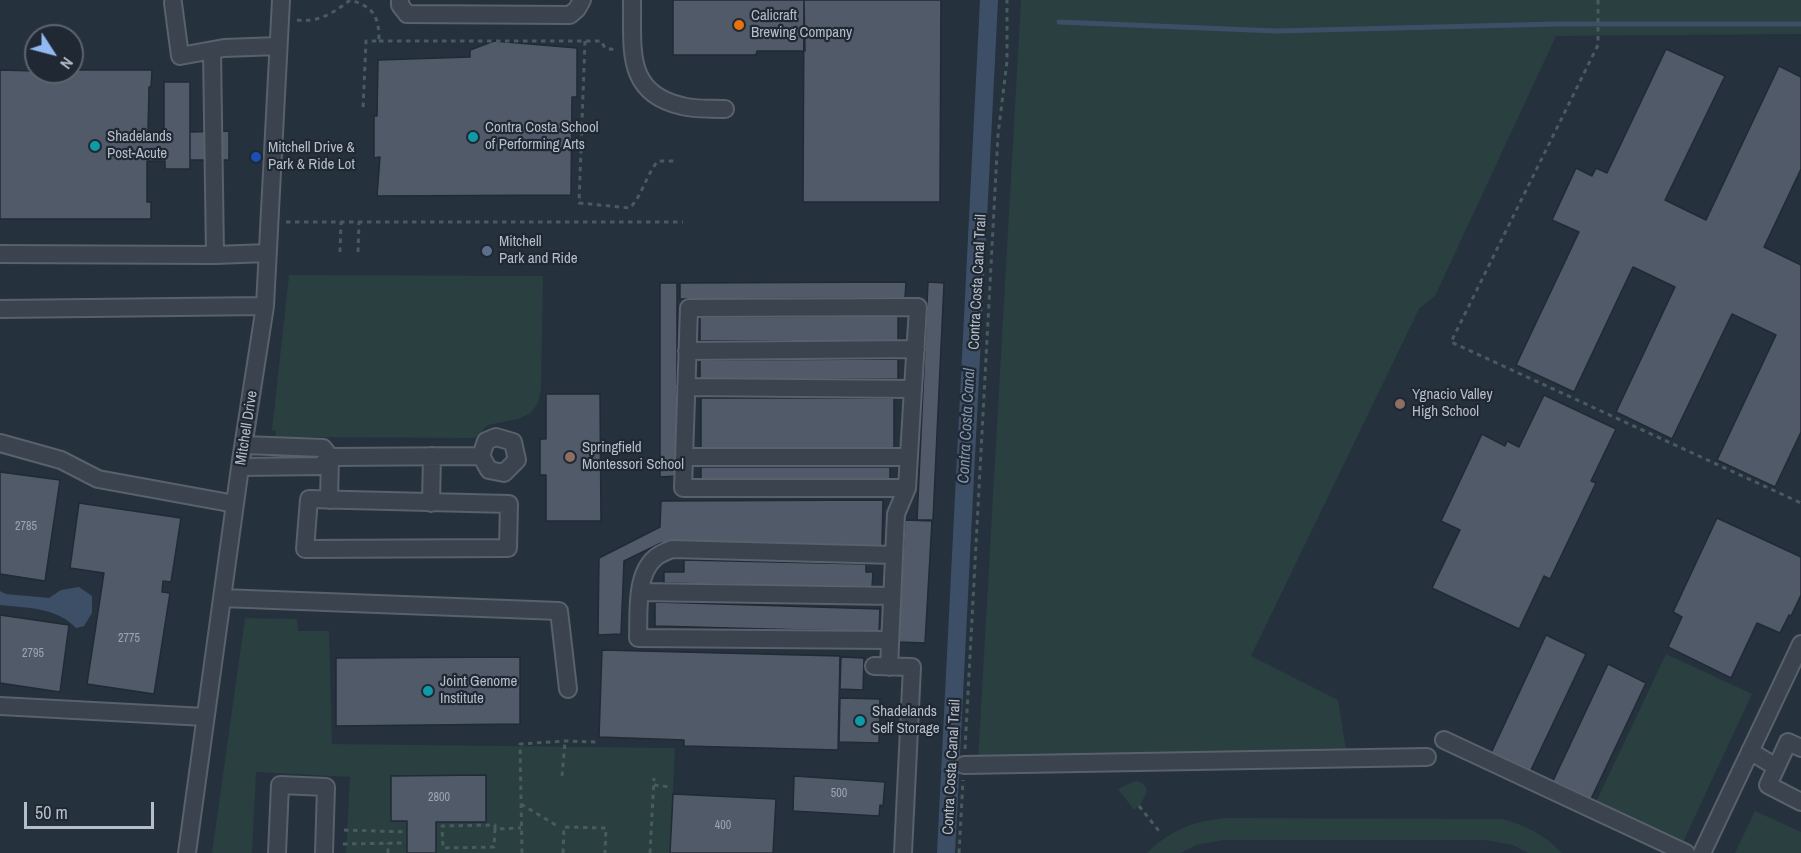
<!DOCTYPE html>
<style>
body{margin:0}
#map{position:relative;width:1801px;height:853px;overflow:hidden;background:#26313e;font-family:"Archivo Narrow",sans-serif}
canvas{display:block}
.north{position:absolute;left:24px;top:24px;width:60px;height:60px;box-sizing:border-box;background:#1f2833;border:2px solid #5b646f;border-radius:50%;rotate:126deg;font-size:16px;font-weight:700;line-height:24px;text-align:center;color:#b6bec9}
.north::after{content:'';display:block;margin:auto;width:21px;height:27px;background:#92b9f2;clip-path:polygon(50% 0,100% 100%,50% 72%,0 100%)}
.scale{position:absolute;left:24px;top:802px;width:130px;height:27px;box-sizing:border-box;border:3px solid #b6bec9;border-top:0;padding-left:8px;font-size:18px;line-height:21px;white-space:nowrap;color:#b6bec9;-webkit-text-stroke:4px #1f2833;paint-order:stroke}
</style>
<div id="map">
<canvas width="1801" height="853"></canvas>
<div class="north">N</div>
<div class="scale">50 m</div>
</div>
<script>
const c = document.querySelector('canvas').getContext('2d');
c.lineJoin = 'round';
function paint(path, color) { c.fillStyle = color; c.fill(path, 'evenodd'); }
function strokePath(path, color, width, dash) { c.strokeStyle = color; c.lineWidth = width; c.lineCap = dash ? 'butt' : 'round'; c.setLineDash(dash || []); c.stroke(path); }
function label(font, color, halo, rows, align = 'center') {
  c.font = font + ' "Archivo Narrow",sans-serif'; c.lineWidth = 4.5; c.setLineDash([]); c.textBaseline = 'middle'; c.strokeStyle = halo; c.fillStyle = color; for (const [text, x, y, turn = 0] of rows) {
    c.save(); c.translate(x, y); c.rotate((+turn || 0) * Math.PI / 180); c.textAlign = isNaN(turn) ? turn : align; if (halo) c.strokeText(text, 0, 0); c.fillText(text, 0, 0); c.restore();
  }
}
const green = new Path2D(`
 M1021,0H1801V34L1556,36L1435,296L1419,309L1251,656L1338,700L1347,756L978,761Z
 M289,275L543,276L541,390L538,403L531,413L518,419L488,425L474,438L275,437L276,431L272,430Z
 M245,618L297,619L298,631H329L332,744L675,748L670,853H346L350,777L256,772L252,853H212Z
 M1666,654L1752,694L1683,842L1596,802Z
 M1135,781C1142,782 1145,784 1147,791L1141,804L1134,810L1118,789Z
 M1755,811L1801,832V853H1735Z
 M1225,818L1503,819C1527,826 1545,835 1562,853H1528L1513,845L1485,840H1224L1196,845L1181,853H1147C1169,831 1193,821 1225,818Z`);
const water = new Path2D(`
 M79,587L92,596V613L84,626L76,628C56,607 27,608 0,605V591L6,594L49,598L61,590Z`);
const stream = new Path2D(`
 M1059,22L1276,31L1556,24H1801`);
const canal = new Path2D(`
 M946,853L989,0`);
const building = new Path2D(`
 M673,0H804L805,51H757L756,55H673Z
 M804,0H941L940,202H803Z
 M494,41L577,48V97H572L571,195L377,196L380,157L374,158V116H377L378,60L470,57V50Z
 M1666,49L1725,76L1665,200L1706,220L1779,66L1801,77V169L1764,247L1801,265V432L1775,487L1717,460L1776,335L1732,314L1672,439L1616,412L1675,287L1633,267L1574,392L1516,365L1579,232L1552,220L1576,168L1592,176L1596,168L1607,173Z
 M0,70L72,72V70H152L151,87H149L148,132H164V82H190V169H165V161H147V202H151V219H0Z
 M229,131V160H190V132Z
 M906,282L905,298L680,299V283Z
 M928,282L944,283L933,520H917Z
 M660,283H677V476L660,477Z
 M898,316V341H700V317Z
 M898,359V379L700,380V360Z
 M546,394H600L601,521H546V475H540V439H546Z
 M1544,395L1616,429L1591,481L1596,483L1550,579L1544,576L1519,629L1432,588L1460,530L1441,521L1482,434L1505,446L1507,441L1519,447Z
 M701,398H894V448H701Z
 M701,467H890V481H701Z
 M0,472L60,480L45,581L0,574Z
 M883,500L882,546L661,543L624,561L621,634L598,635L599,558L660,527L661,501Z
 M79,503L181,518L171,582L163,581L162,592L170,593L154,694L87,684L104,573L70,568Z
 M1717,518L1801,557V595L1791,616L1789,615L1780,633L1757,623L1731,678L1668,647L1682,617L1673,612Z
 M905,520L932,521L925,643L898,642Z
 M684,560L866,564V572H873L872,588L664,583V572H684Z
 M655,602L880,609L879,632L655,626Z
 M0,615L69,625L60,692L0,683Z
 M1546,635L1586,654L1530,772L1491,753Z
 M602,650L840,656L838,750L684,746V740L599,737Z
 M520,657V724L336,726V658Z
 M841,657L864,658L863,690L840,689Z
 M1608,664L1646,683L1590,801L1552,783Z
 M840,698L880,699L879,743L839,742Z
 M486,775V822H436V853H407V821H391V776Z
 M794,776L885,782L883,806L880,805L879,816L793,811Z
 M673,794L776,799L773,853H670Z`);
const path = new Path2D(`
 M1598,0V45L1451,342L1801,503
 M297,20C317,23 334,13 350,0C375,7 379,18 379,41H366L363,109
 M379,41H601L605,48L616,50
 M585,41L579,203L630,208C643,194 646,175 658,161H676
 M286,222H683
 M340,252L341,222
 M358,252L359,222
 M965,749L998,135L1007,61V0
 M562,776L565,742
 M654,785L670,787
 M521,804L559,827
 M1139,806L1159,831
 M495,829V825L442,826L443,848L494,847L495,829L521,828
 M344,830L407,832
 M343,844L403,843
 M388,853V843
 M522,853L520,744L565,741L596,742
 M563,853L564,827L606,828L605,853
 M650,853L654,778
 M959,853L963,780`);
const minor = new Path2D(`
 M400,0V5L407,14L570,15L577,9L582,0
 M632,0C633,48 624,93 682,106C696,110 711,108 725,109
 M173,3L180,56L224,48L278,46
 M212,51L215,255
 M0,254L215,255L268,253
 M0,309L265,306
 M687,351L916,349
 M686,387L913,389
 M496,437L513,442L517,460L504,473L489,470L481,456L486,441Z
 M0,443L61,460L98,479L235,504
 M684,457H909
 M241,467L320,466L330,457L323,448L244,445
 M309,499L509,504L508,548L305,549Z
 M329,500L330,457L481,456
 M431,503L432,456
 M640,592L892,596
 M222,598L559,611L568,689
 M890,640L638,638C639,614 635,575 655,558C659,554 667,551 672,549L894,555
 M874,666L912,667L903,853
 M889,667L896,514L907,488L918,307L689,308L683,488H907
 M0,706L205,717
 M1444,740L1686,853
 M1801,748L1788,742L1768,785L1801,802
 M1750,751L1776,767
 M964,765L1427,757
 M187,853L241,460L265,306L281,0
 M277,853L280,785L326,787L324,853
 M1702,853L1801,644`);
const markers = [
 [739,25,6,"#e8710a"],
 [473,137,6,"#0f9aa8"],
 [95,146,6,"#0f9aa8"],
 [256,157,6,"#1a4fb4"],
 [487,251,6,"#5c6f8a"],
 [1400,404,6,"#8d6e63"],
 [570,457,6,"#8d6e63"],
 [428,691,6,"#0f9aa8"],
 [860,721,6,"#0f9aa8"]
];
const numberNames = [
 ["2785",26,527],
 ["2775",129,639],
 ["2795",33,654],
 ["500",839,794],
 ["2800",439,798],
 ["400",723,826]
];
const poiNames = [
 ["Calicraft",751,16],
 ["Brewing Company",751,33],
 ["Contra Costa School",485,128],
 ["of Performing Arts",485,145],
 ["Shadelands",107,137],
 ["Post-Acute",107,154],
 ["Mitchell Drive &",268,148],
 ["Park & Ride Lot",268,165],
 ["Mitchell",499,242],
 ["Park and Ride",499,259],
 ["Ygnacio Valley",1412,395],
 ["High School",1412,412],
 ["Springfield",582,448],
 ["Montessori School",582,465],
 ["Joint Genome",440,682],
 ["Institute",440,699],
 ["Shadelands",872,712],
 ["Self Storage",872,729]
];
const streetNames = [
 ["Contra Costa Canal Trail",978,282,-87],
 ["Mitchell Drive",247,428,-81],
 ["Contra Costa Canal Trail",952,767,-87]
];
const waterNames = [
 ["Contra Costa Canal",967,426,-87]
];
paint(green, '#293f40');
paint(water, '#3d4f66');
strokePath(stream, '#3d4f66', 5);
strokePath(canal, '#3d4f66', 18);
paint(building, '#505a69');
strokePath(building, '#212a35', 1.5);
strokePath(minor, '#58616c', 20);
strokePath(path, '#485c5e', 3, [4.5, 4.5]);
strokePath(minor, '#3a434e', 16);
for (const [x, y, r, color] of markers) { const dot = new Path2D(); dot.arc(x, y, r, 0, 2 * Math.PI); c.fillStyle = color; c.fill(dot); strokePath(dot, '#1f2833', 2); }
label('12px', '#9ca5b1', null, numberNames);
label('15px', '#b6bec9', '#1f2833', poiNames, 'left');
label('15px', '#b6bec9', '#1f2833', streetNames);
label('italic 16px', '#8095af', '#1f2833', waterNames);
</script>
